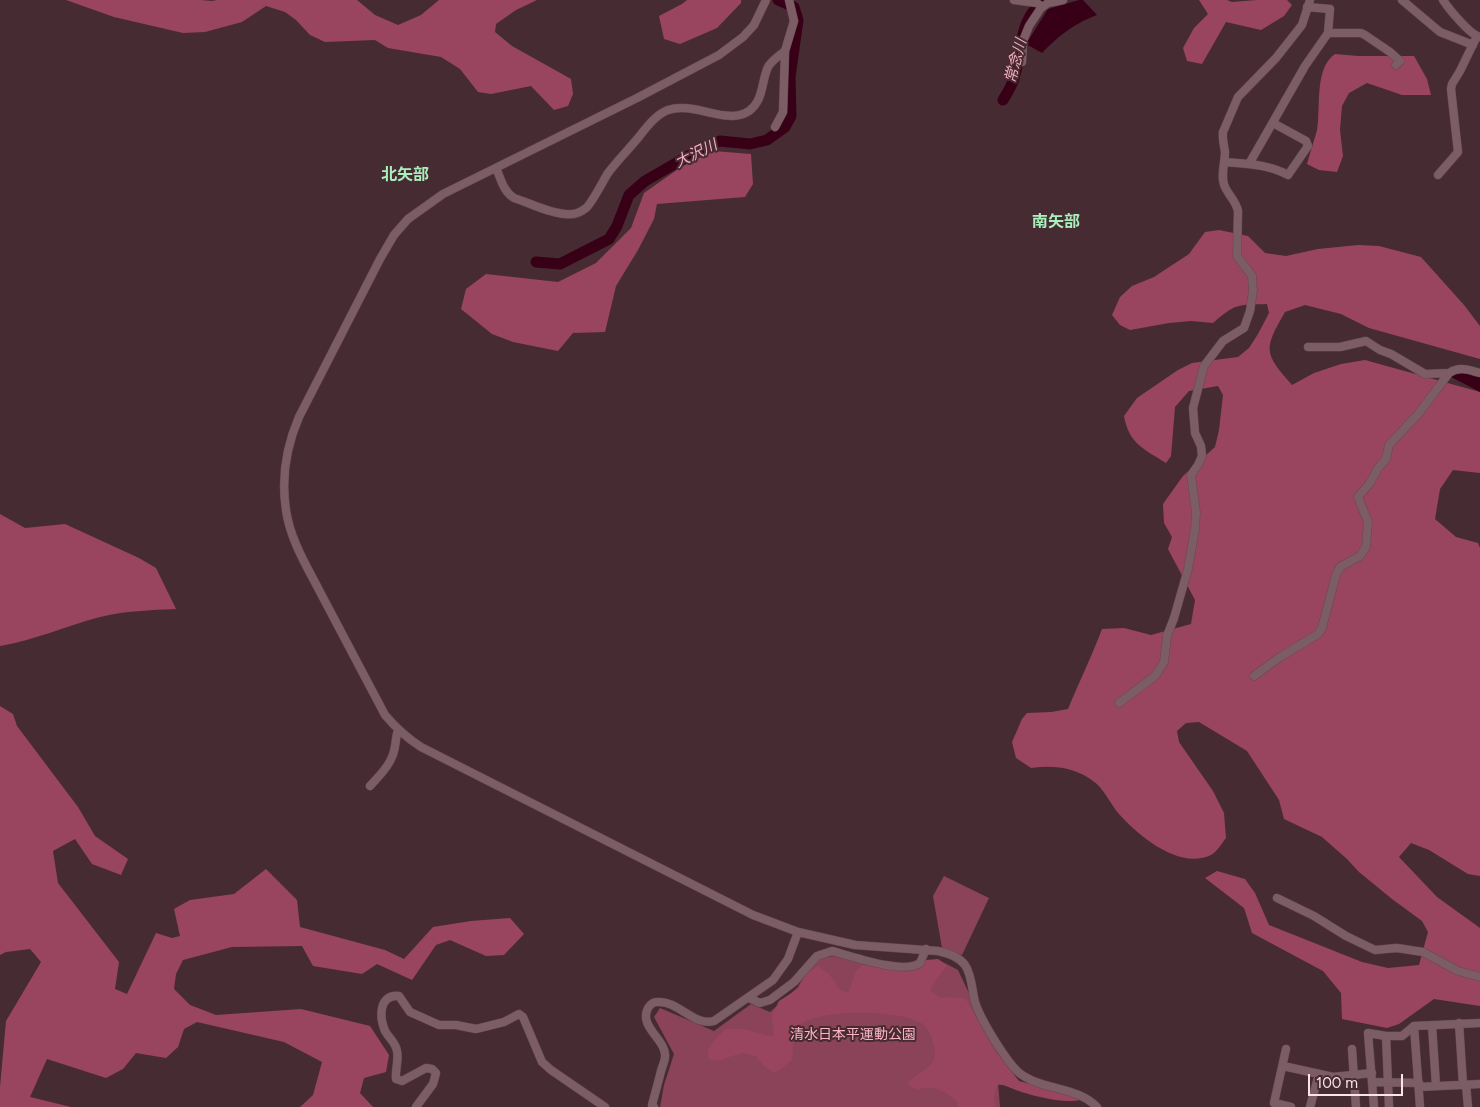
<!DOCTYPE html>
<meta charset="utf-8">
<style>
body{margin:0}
#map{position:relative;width:1480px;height:1107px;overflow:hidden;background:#472b33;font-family:Figtree,sans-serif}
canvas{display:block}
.scale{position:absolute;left:1308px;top:1074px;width:95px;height:22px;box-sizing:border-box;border:2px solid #f8e4e9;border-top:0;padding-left:6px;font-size:15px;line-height:18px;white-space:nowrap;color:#f8e4e9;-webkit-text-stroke:4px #472b33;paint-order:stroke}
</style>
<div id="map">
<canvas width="1480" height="1107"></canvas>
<div class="scale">100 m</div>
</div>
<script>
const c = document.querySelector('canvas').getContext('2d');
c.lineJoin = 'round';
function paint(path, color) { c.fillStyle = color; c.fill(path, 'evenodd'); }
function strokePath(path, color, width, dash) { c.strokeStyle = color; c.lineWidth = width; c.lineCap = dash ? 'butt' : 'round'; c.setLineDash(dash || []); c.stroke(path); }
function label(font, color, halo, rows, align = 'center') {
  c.font = font + ' Figtree,"Noto Sans JP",sans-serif'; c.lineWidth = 4; c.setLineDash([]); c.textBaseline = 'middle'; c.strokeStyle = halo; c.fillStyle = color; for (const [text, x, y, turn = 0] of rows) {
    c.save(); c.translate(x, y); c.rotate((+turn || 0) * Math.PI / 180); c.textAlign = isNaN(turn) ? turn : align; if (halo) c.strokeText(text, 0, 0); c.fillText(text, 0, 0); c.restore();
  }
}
const green = new Path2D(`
 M944,876L989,898L962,955L942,948L933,896Z
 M833,956L862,963L923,967L937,959L958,970L1004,1067L998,1082L1000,1107H660L664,1085L674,1054L654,1017L660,1008L714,1031L751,1004L770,1012L798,987L812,960Z`);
const forest = new Path2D(`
 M66,0H201L212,1L217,0H357L375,15L398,25L421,15L439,0H537L516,10L496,24L495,32L512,46L571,79L573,94L568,106L554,110L531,86L491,94L478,92L460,69L441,57L388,48L375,40L325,42L310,35L296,20L285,12L266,6L242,22L205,32L183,33L114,17Z
 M687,0H741V3L717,28L680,44L664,39L659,16L682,4Z
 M1199,0H1227L1232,2L1257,0H1287L1292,5L1284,16L1261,30L1226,22L1202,64L1187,61L1183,48L1194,28L1208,14Z
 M1335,54L1358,56H1414L1427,79L1431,95H1402L1367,83L1349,93L1342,106L1340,130L1343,156L1337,172L1319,170L1307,164C1310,153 1314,141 1317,130C1321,108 1314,68 1335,54Z
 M713,151L751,154L753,184L745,197L657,204L654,219L638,250L616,286L605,332L573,333L558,351L513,342L492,334L461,309L466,289L486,274L558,282L596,263L631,228L644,193L681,167Z
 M1219,230L1248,236L1265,253L1286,256L1318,249L1358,245L1379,246L1421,257L1464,305L1480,326V359L1369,328L1341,314L1305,305L1285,312C1263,350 1264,353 1292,385L1314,373L1341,364L1365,360L1480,392V473L1453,470L1440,489L1435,519L1456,537L1478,543L1480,548V876L1468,874L1429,850L1411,843L1399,857L1437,897L1480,928V1006L1434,999L1399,1024L1387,1028L1342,1019L1341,993L1323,971L1252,933L1244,908L1205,878L1217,871L1245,879L1255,893L1269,925L1362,962L1388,968L1419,965L1428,932L1422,921L1392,899L1359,872L1347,859L1322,837L1284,819L1279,800L1247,751L1199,722L1186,723L1177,731L1179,742L1213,791L1224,813L1226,838C1222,843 1217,852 1211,855C1179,870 1139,836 1119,814C1110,804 1104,788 1093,781C1074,767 1054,765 1031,768L1016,758L1012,742L1022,719L1027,713L1051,712L1068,709C1079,682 1092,656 1102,629L1124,628L1151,635L1191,624L1195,600L1168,549L1172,537L1164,523L1163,504L1183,476L1215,447L1219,430L1223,395L1218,386L1189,391L1175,407L1171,456L1166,463C1144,449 1129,444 1124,416L1137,398L1178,370L1192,363L1238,357L1249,348L1258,334L1269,313L1267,304C1237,305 1236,303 1213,323L1191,321L1169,323L1130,330L1120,325L1112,315L1120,297L1132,286L1154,277L1189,254L1205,232Z
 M0,514L25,528L65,524L139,558L156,568L176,609C150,610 125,611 100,617C66,626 35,640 0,646Z
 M0,706L13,714L17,726L78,807L95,836L128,859L121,875L92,864L75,839L53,851L58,883L119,962L115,989L127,994L156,933L172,938L180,936L174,909L190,900L234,894L266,869L297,900L300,927L385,950L404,959L433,927L471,921L510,918L524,934L504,955L486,956L450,940L436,945L412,980L377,964L362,974L313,966L302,946L232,947L183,960L176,974L174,989L190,1005L216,1015L301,1009L370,1026L389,1055L386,1072L364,1078L360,1093L373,1107H300L313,1095L322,1062L284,1042L197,1022L184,1029L178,1047L166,1058L136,1053L123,1069L106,1078L47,1059L30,1097L71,1107H0V1087L6,1021L41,962L30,949L6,952L0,955Z
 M938,959L947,966L936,979L930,991L940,998L951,997L966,999L994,1049L1019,1081L1076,1096L1080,1100C1063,1104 1033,1096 1016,1090C1009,1088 1005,1084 997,1085L994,1097L995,1107H957L958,1102C944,1091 935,1084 917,1090L907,1083C914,1076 928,1070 933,1061C936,1055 935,1049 933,1043C932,1037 929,1030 925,1026C908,1009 816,1008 799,1026C793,1034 793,1050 792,1060L781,1069L774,1073L763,1065L756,1056L742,1053L717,1061L709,1059C705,1045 718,1037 726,1029H743L774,1037L772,1015L779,1001L798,989L806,974L818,966L829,974L841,991L849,992L855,973L862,965L920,966L926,960Z`);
const water = new Path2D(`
 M1079,0H1083L1097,15C1072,25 1061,34 1042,53L1026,44L1048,9Z
 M1456,370L1480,374V392L1451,377Z`);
const river = new Path2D(`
 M1003,100C1008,92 1013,84 1015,75C1022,50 1019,13 1048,0
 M536,262L560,264L609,239L617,226L629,195L645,181L704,147L720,141L750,144L767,140L785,127L791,116L790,77L798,20L794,7L778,0`);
const minor = new Path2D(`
 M766,0L754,25L743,37L719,55L637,98L443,194L408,219L394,235L380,259L299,417C286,447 281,477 286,510C290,539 306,565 319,590C341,632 363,674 385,715C396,728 407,738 421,747L753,915L798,932
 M1014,0L1037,3L1042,7
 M1402,0L1440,32L1473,45
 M1443,0C1449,9 1470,35 1480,37
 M1328,33H1361L1365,35L1390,52L1400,61L1396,65
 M1022,62L1023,41L1029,26L1041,8L1048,3L1063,0
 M775,127L783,112L785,51L794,21L789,0
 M1224,162C1246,164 1268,164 1288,175L1308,146L1306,141L1273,123
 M1249,164L1305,66L1328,33L1330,9L1307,7
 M496,168C501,179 503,191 514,198C530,203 548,213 565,214C572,215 580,213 586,208C592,203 603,181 608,173C617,161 628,150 638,138C646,128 655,115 668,110C695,101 727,126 749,111C764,100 761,82 768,67C772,60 779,56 785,51
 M1438,175L1458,152L1451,89L1452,84L1460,71L1477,36
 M1308,347H1340L1366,341L1380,350L1391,354L1425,374L1449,373
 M1254,676L1280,657L1318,634L1322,628L1336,575L1340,567L1360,556L1366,547L1368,522L1358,497L1370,483L1378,468L1386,459L1389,445L1419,413L1449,373C1460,366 1468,370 1480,373
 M1119,703L1155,676L1164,662L1167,636L1174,618L1188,569L1195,529L1196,512L1191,475L1198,465L1202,456L1201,446L1195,433L1193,408L1204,366L1223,341L1244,328L1250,311L1253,291L1252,276L1237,256L1238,211C1236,201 1229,196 1225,187C1220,177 1225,163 1225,152C1224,145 1222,139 1223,132L1238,97L1276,58L1302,25L1310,0
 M370,786C378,777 388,768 392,757C396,749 395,739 398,730
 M1277,898L1314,916L1346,936L1375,950L1397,948L1423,952L1458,971L1480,977
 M749,998L760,1003L770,1000L794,982L817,956L832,951C852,956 903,975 920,963L926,949
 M1459,1023L1463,1085
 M1432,1025L1436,1086
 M1414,1026L1420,1107
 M1386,1036L1389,1107
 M1286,1049L1274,1103L1291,1107
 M1352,1049L1356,1107
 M1283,1066L1333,1077L1372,1073
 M1372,1082L1419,1083
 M1466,1085L1468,1107
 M1419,1087L1480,1084
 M416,1107L433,1084L436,1073L432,1069L426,1068L402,1081L396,1079C395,1070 399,1060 397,1051C396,1043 389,1038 385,1031C379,1016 379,994 399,996L410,1012L439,1025H456L476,1029L504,1022L519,1014L523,1017L542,1062L551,1070L605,1107
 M654,1107L652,1105C655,1094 658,1083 661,1071C662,1067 665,1061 665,1057C667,1040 638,1027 648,1008C650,1005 653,1002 657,1002C678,1000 694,1027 714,1021L773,980L788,959L798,932L855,945L938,951C948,953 959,957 965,965C972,975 972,991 975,1002C980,1019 1005,1059 1017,1071C1039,1091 1076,1085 1097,1107
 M1310,1107L1319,1074
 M1374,1107L1368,1033L1386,1036H1402L1414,1026L1480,1023`);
const parkNames = [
 ["清水日本平運動公園",853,1035]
];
const waterNames = [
 ["常念川",1016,61,-75],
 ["大沢川",696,154,-26]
];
const quarterNames = [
 ["北矢部",405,175],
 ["南矢部",1056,222]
];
paint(green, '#8a4358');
paint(forest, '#9a455f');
paint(water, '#380016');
strokePath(river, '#380016', 11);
strokePath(minor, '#624950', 9);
strokePath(minor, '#7d5d65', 8);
label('14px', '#fcb3c5', '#472b33', parkNames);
label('italic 15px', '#f6adbf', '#472b33', waterNames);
label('bold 16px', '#a8efbc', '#472b33', quarterNames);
</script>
